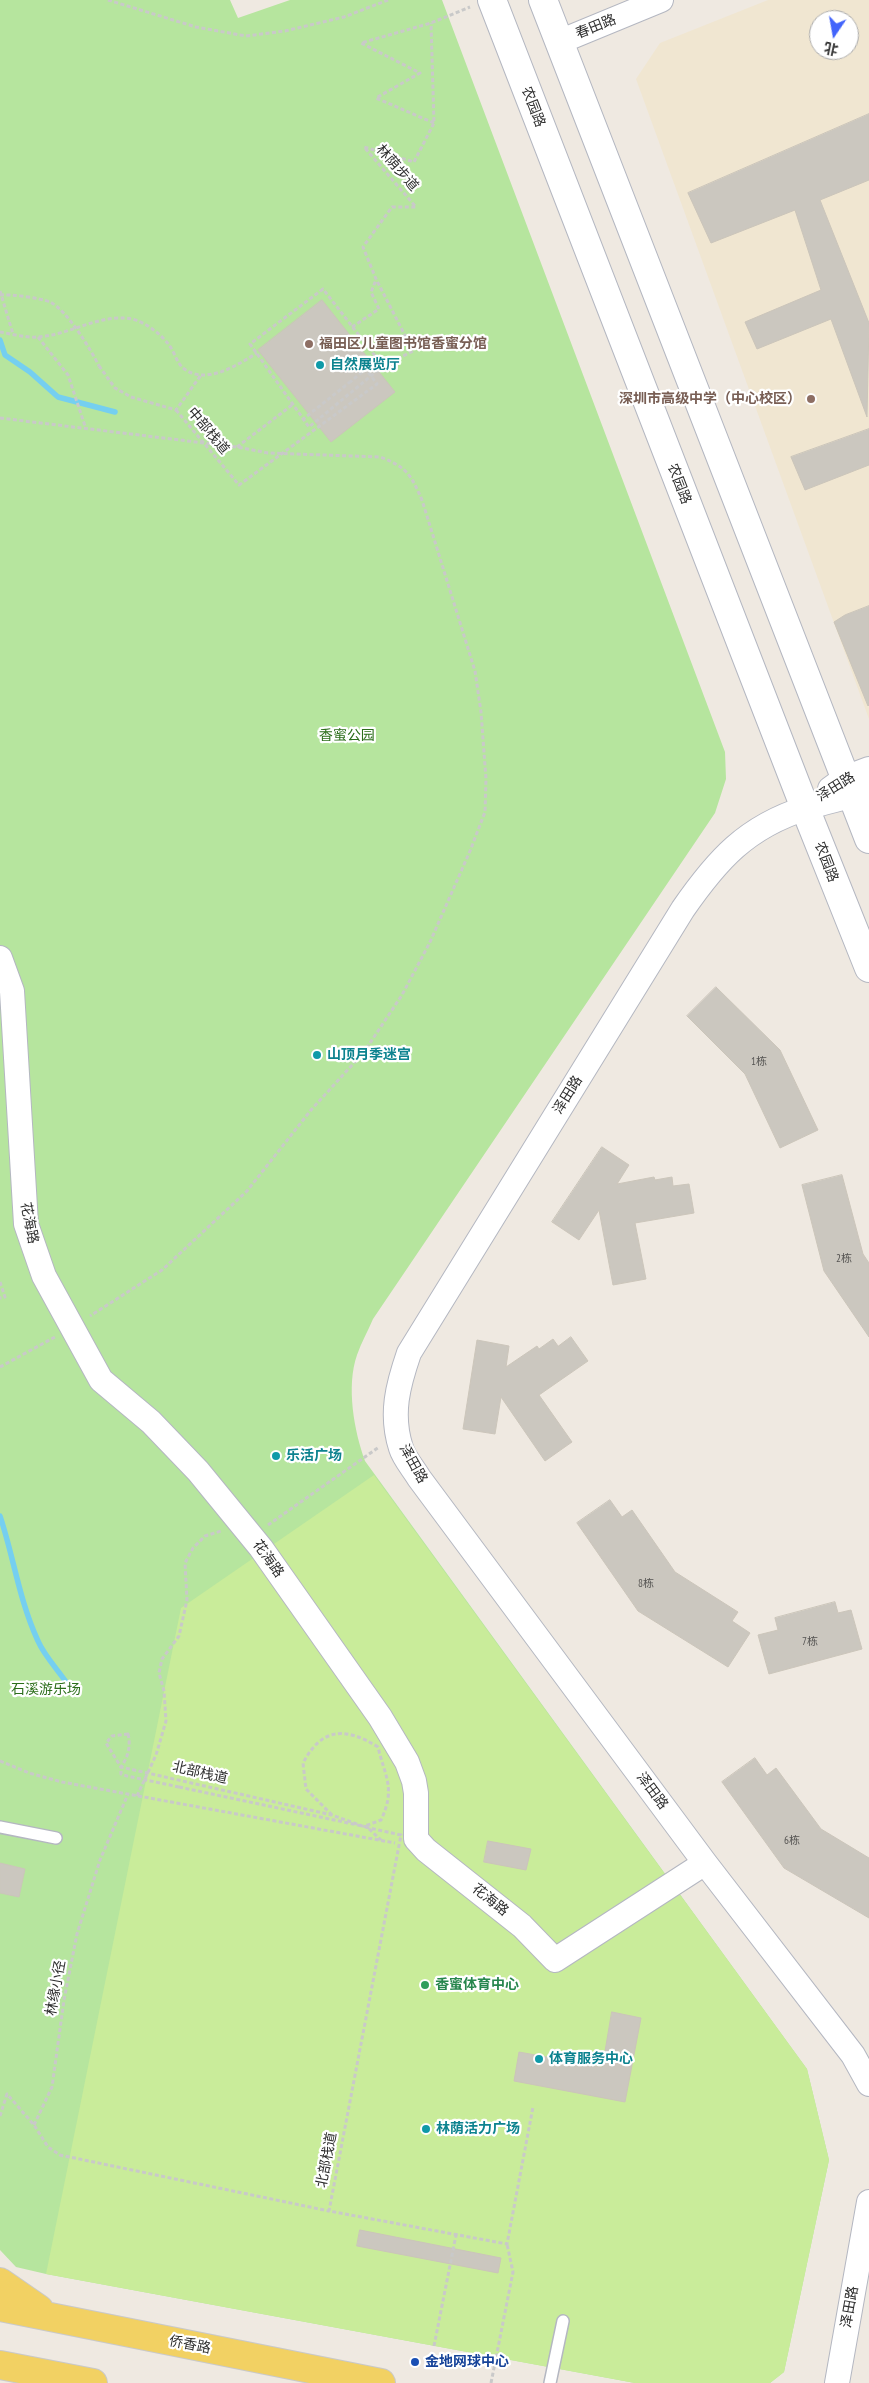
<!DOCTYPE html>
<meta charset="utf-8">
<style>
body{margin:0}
#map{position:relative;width:869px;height:2383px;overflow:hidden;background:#efe9e1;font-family:"PT Sans Narrow","Noto Sans SC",sans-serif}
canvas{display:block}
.north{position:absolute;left:809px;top:10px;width:50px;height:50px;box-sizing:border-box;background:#fff;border:1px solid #ababab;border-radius:50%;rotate:192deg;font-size:14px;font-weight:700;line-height:20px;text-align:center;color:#2e2e2e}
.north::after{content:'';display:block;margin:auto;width:18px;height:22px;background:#4264fb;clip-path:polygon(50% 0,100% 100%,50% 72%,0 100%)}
</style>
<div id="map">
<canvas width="869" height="2383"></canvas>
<div class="north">北</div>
</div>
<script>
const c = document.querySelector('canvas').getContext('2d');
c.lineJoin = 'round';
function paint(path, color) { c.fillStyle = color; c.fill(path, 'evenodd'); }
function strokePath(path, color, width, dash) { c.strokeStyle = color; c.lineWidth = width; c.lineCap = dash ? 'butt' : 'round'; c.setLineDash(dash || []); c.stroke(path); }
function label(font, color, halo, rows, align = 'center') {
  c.font = font + ' "PT Sans Narrow","Noto Sans SC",sans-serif'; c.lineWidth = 4.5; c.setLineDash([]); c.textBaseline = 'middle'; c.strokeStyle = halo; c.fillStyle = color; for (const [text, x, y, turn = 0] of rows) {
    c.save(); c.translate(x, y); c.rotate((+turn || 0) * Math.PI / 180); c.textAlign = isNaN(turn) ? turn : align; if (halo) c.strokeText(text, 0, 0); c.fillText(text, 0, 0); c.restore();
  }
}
const education = new Path2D(`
 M768,0H869V719L636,79L660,43ZM819,20H849V50H819Z`);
const green = new Path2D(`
 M0,0H230L238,18L290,0H442L725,752L726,779L715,813L373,1319C368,1331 361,1343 357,1355C346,1386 354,1431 365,1461L807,2069L829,2160L784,2372L770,2383H635L46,2274L16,2267L0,2250Z`);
const pitch = new Path2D(`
 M374,1475L807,2069L829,2160L784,2372L770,2383H635L46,2274L181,1608Z`);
const stream = new Path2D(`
 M0,340L5,355L30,372L58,397L115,412
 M0,1516C14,1558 19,1600 38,1641C44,1655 57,1669 66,1682`);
const building = new Path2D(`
 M869,114V180L820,200L869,323L867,417L831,319L757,349L745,322L821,290L795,210L711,243L688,193Z
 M322,300L395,392L331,442L258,350Z
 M869,429V465L805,490L791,457Z
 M869,606V705L868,706L834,622L845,615Z
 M716,987L780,1050L818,1130L780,1148L745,1074L687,1016Z
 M602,1147L629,1165L617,1184L654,1177L655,1180L672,1177L673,1186L689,1184L694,1213L635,1223L646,1279L613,1285L599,1210L579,1240L552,1222Z
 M842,1175L863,1254L869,1263V1337L824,1271L802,1185Z
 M571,1337L588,1361L539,1395L572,1442L545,1461L501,1397L495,1434L463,1429L477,1340L509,1346L506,1367L537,1346L539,1349L553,1339L558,1346Z
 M610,1500L622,1517L632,1510L675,1572L738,1612L732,1621L750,1633L728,1667L638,1611L577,1523Z
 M835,1602L838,1613L851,1610L862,1649L769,1674L758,1635L778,1630L775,1618Z
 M755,1758L767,1775L776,1768L821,1829L869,1858V1918L784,1868L722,1782Z
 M488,1841L531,1849L526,1870L484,1862Z
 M0,1863L25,1869L19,1897L0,1893Z
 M612,2012L641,2018L625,2102L514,2081L519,2052L602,2067Z
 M360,2230L501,2258L498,2273L357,2246Z`);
const path = new Path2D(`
 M108,0L196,27L246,36L285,31L344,17L388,0
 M434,123L376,98L420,73L361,43L431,23L470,7
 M0,291L13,334
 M352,327L379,309L371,292L376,280
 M0,332C12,334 26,338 38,337C70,335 100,313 132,319C145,322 161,334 169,345C174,351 177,363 183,368C206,386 237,365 257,353
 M38,337L68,375L86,429
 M99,366L115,388L131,397L176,410L201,375
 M383,366L323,289L250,344L309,427L383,366L413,351L376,279L363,247L392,207H416L364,147L414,162L434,123L431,23
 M0,418L237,447L268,453L380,457C407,467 411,475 422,500L475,671L481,712L486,779L485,812L470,851L430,942L402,995L364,1052L311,1110L247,1191L162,1270L90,1316
 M302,420L350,382
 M237,447L292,405
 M0,1282L5,1297L0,1298
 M0,1367L55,1337
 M268,1525L379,1447
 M128,1734C131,1746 128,1757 121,1767L106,1743L112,1736Z
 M0,1761L29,1773L62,1782L395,1843
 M179,1787L367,1827L381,1840
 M137,1796L156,1755L166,1721L164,1691L159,1673L162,1659L179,1636L187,1600L185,1563L193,1548L205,1536L221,1531
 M0,2116L7,2094L34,2125L48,2147L60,2155L329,2211
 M34,2125L52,2087L64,2000L77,1934L100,1860L128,1794
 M434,2346L456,2235
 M491,2383L513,2272L507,2244`);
const lane = new Path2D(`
 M0,1827L56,1838
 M550,2383L563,2321`);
const street = new Path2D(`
 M559,42L661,0
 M830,789L845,778L869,769
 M869,790C848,798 827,801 806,808C746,827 717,860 683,909L409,1353C398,1385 390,1414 401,1448C404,1458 413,1468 419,1478L705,1863L853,2055L869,2084
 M0,958L12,991L26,1224L44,1276L101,1380L151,1422L198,1471L261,1548L380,1717L407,1762L414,1781L416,1793V1839L426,1850L522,1926L555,1960L705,1863
 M837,2383L869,2202`);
const secondary = new Path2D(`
 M492,0L805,808L869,968
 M543,0L869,839`);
const primary = new Path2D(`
 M0,2282L39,2309
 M0,2307L381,2383
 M0,2365L93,2383`);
const pathBridge = new Path2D(`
 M0,295C10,294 41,298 50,302C67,310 91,350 99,366
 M176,410L239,485L377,384L366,369L350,382
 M179,1787L127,1776L121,1774V1767L332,1815L365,1827L401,1835L329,2211L507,2244L533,2107
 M332,1815L306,1789L303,1763C322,1727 346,1727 378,1747C385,1777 396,1788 381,1820L365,1826`);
const markers = [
 [309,344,5,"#8d6e63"],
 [320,365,5,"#0f9aa8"],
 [811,399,5,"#8d6e63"],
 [317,1055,5,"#0f9aa8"],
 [276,1456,5,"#0f9aa8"],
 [425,1985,5,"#2e9e5b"],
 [539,2059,5,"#0f9aa8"],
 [426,2129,5,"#0f9aa8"],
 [415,2362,5,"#1a4fb4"]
];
const numberNames = [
 ["1栋",759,1062],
 ["2栋",844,1259],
 ["8栋",646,1584],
 ["7栋",810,1642],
 ["6栋",792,1841]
];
const streetNames = [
 ["春田路",596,27,-22],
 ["农园路",533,107,69],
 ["林荫步道",397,168,49],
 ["中部栈道",208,431,50],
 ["农园路",679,484,69],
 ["泽田路",836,787,-32],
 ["农园路",826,862,69],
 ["泽田路",568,1095,-58],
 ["花海路",29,1223,79],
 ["泽田路",413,1464,61],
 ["花海路",268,1559,54],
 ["北部栈道",200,1773,13],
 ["泽田路",652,1791,53],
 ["花海路",490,1900,39],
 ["林缘小径",56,1988,-80],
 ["北部栈道",327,2160,-79],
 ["泽田路",850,2307,-80],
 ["侨香路",190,2345,11]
];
const educationNames = [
 ["福田区儿童图书馆香蜜分馆",319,344],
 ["深圳市高级中学（中心校区）",801,399,"right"]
];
const cultureNames = [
 ["自然展览厅",330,365],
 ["山顶月季迷宫",327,1055],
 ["乐活广场",286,1456],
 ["体育服务中心",549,2059],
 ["林荫活力广场",436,2129]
];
const parkNames = [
 ["香蜜公园",347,736],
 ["石溪游乐场",46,1690]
];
const leisureNames = [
 ["香蜜体育中心",435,1985]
];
const transitNames = [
 ["金地网球中心",425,2362]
];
paint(education, '#f0e6d1');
paint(green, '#b6e59e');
paint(pitch, '#c9ec9a');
strokePath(stream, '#75cff0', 5.5);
paint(building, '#cbc7bf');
strokePath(building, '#cbc5ba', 1);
strokePath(lane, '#b4b7c1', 14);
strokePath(street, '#b4b7c1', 26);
strokePath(secondary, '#b4b7c1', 30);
strokePath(primary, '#c9c9c9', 30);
strokePath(path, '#c9c9c9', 3, [4, 2.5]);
strokePath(lane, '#fff', 11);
strokePath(street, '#fff', 24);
strokePath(secondary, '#fff', 28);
strokePath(primary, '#f2d163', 28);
strokePath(pathBridge, '#c9c9c9', 3, [4, 2.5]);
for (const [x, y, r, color] of markers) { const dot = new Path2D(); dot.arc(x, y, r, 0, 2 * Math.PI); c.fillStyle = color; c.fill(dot); strokePath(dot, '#fff', 2); }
label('11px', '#555452', null, numberNames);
label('14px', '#2e2e2e', '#fff', streetNames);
label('bold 14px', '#785e54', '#fff', educationNames, 'left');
label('bold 14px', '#0d838f', '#fff', cultureNames, 'left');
label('14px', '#2c6e1b', '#fff', parkNames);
label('bold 14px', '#27864d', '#fff', leisureNames, 'left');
label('bold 14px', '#164399', '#fff', transitNames, 'left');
</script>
